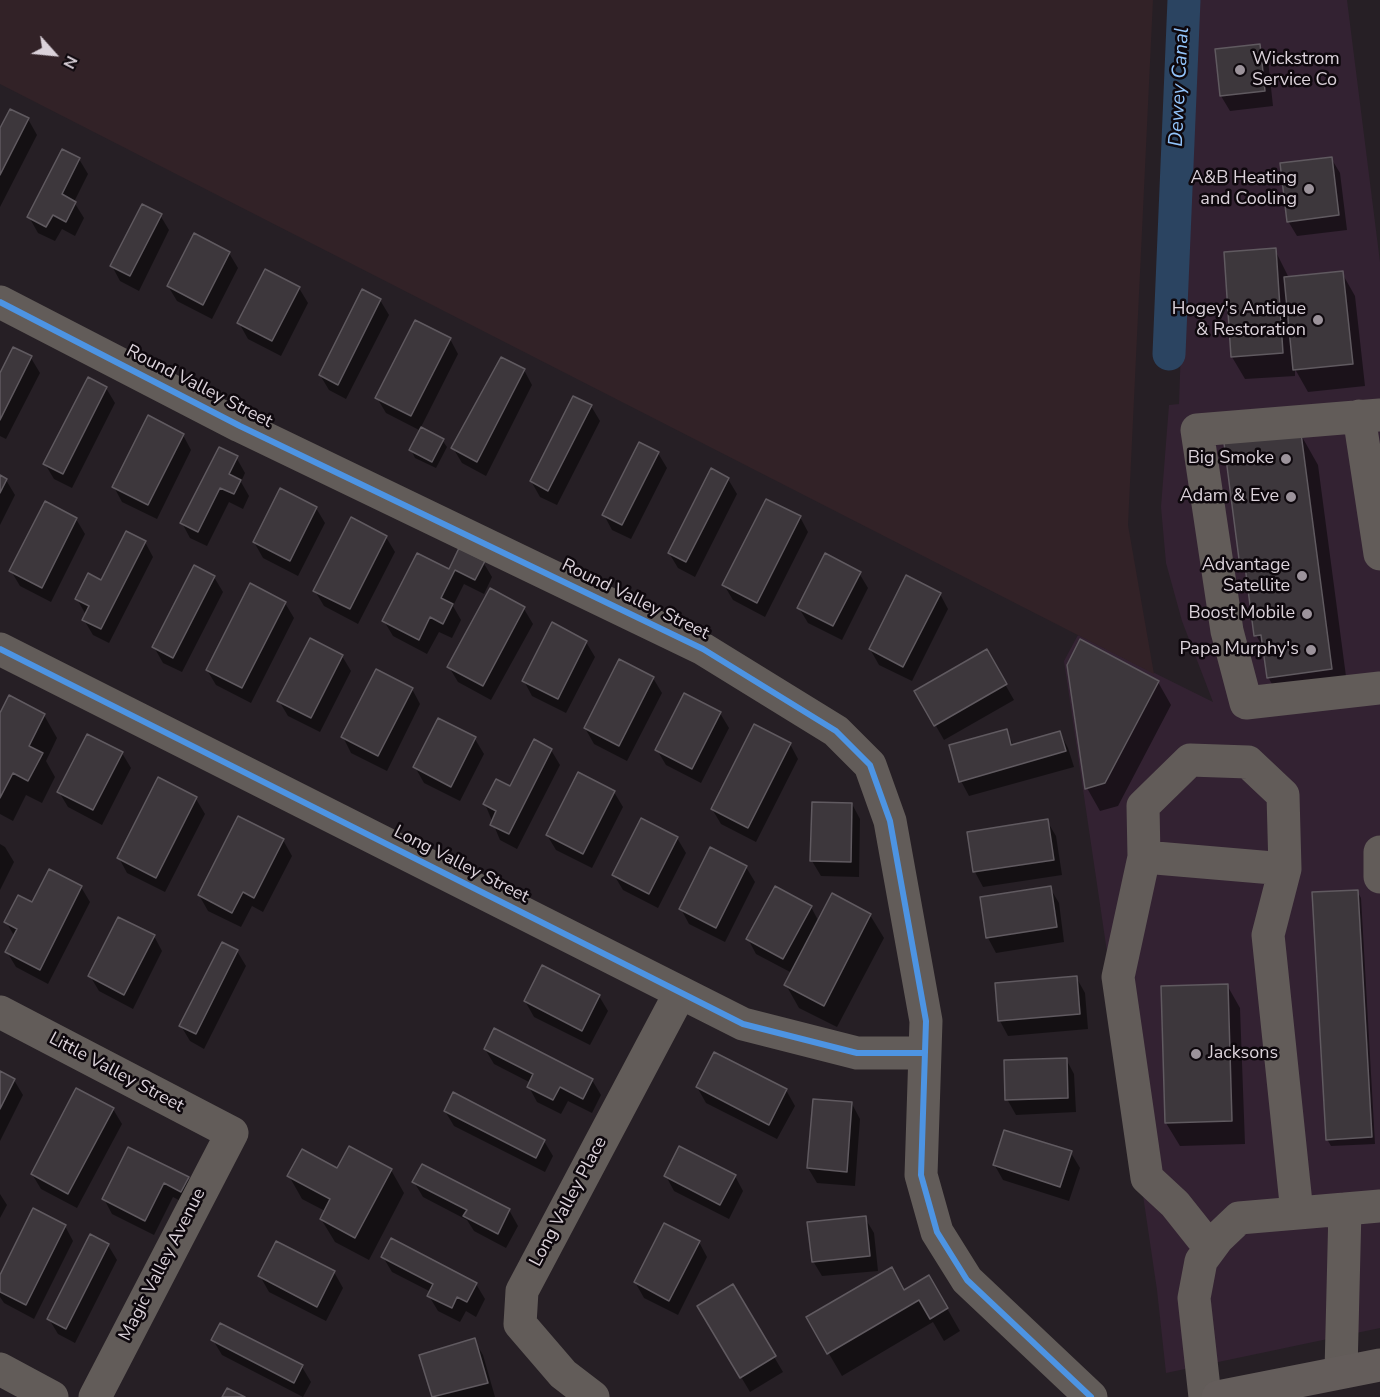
<!DOCTYPE html>
<style>
body{margin:0}
#map{position:relative;width:1380px;height:1397px;overflow:hidden;background:#261f25;font-family:"Nunito Sans",sans-serif}
canvas{display:block}
.north{position:absolute;left:24px;top:24px;width:60px;height:60px;-webkit-text-stroke:4px #0e080d;paint-order:stroke;rotate:117deg;font-size:16px;font-weight:700;line-height:24px;text-align:center;color:#dbd2da}
.north::after{content:'';display:block;margin:auto;width:21px;height:27px;background:#dbd2da;clip-path:polygon(50% 0,100% 100%,50% 72%,0 100%)}
</style>
<div id="map">
<canvas width="1380" height="1397"></canvas>
<div class="north">N</div>
</div>
<script>
const c = document.querySelector('canvas').getContext('2d');
c.lineJoin = 'round';
function paint(path, color) { c.fillStyle = color; c.fill(path, 'evenodd'); }
function strokePath(path, color, width, dash) { c.strokeStyle = color; c.lineWidth = width; c.lineCap = dash ? 'butt' : 'round'; c.setLineDash(dash || []); c.stroke(path); }
function label(font, color, halo, rows, align = 'center') {
  c.font = font + ' "Nunito Sans",sans-serif'; c.lineWidth = 5; c.setLineDash([]); c.textBaseline = 'middle'; c.strokeStyle = halo; c.fillStyle = color; for (const [text, x, y, turn = 0] of rows) {
    c.save(); c.translate(x, y); c.rotate((+turn || 0) * Math.PI / 180); c.textAlign = isNaN(turn) ? turn : align; if (halo) c.strokeText(text, 0, 0); c.fillText(text, 0, 0); c.restore();
  }
}
const built = new Path2D(`
 M1193,0H1347L1380,262V1328L1166,1373L1157,1290L1064,661L1078,635L1213,702L1182,621L1166,563L1161,507L1169,405L1179,404Z`);
const industrial = new Path2D(`
 M0,0H1153L1128,525L1154,674L0,84Z`);
const shadow = new Path2D(`
 M1259,45L1268,60L1273,106L1230,111L1221,96Z
 M28,119L37,135L0,207V132Z
 M1331,158L1340,173L1347,230L1297,236L1288,221Z
 M79,159L88,174L74,202L84,218L75,236L62,229L55,241L38,233L29,217Z
 M160,215L169,230L139,291L120,281L112,266Z
 M1275,250L1289,278L1342,273L1355,296L1365,386L1308,392L1295,369V376L1245,379L1232,357Z
 M229,253L238,268L212,319L177,301L168,286Z
 M299,288L308,303L281,356L248,339L239,323Z
 M380,300L389,315L346,399L329,390L320,375Z
 M450,339L458,354L420,429L442,440L447,447L436,468L415,458L411,450L421,431L386,413L377,398Z
 M14,349L31,358L40,373L6,439L0,436V377Z
 M524,370L532,385L486,476L462,463L453,448Z
 M106,388L115,403L72,488L54,479L45,464Z
 M591,406L600,421L557,505L540,497L531,481Z
 M183,435L191,450L157,519L122,502L114,487Z
 M1301,435L1318,465L1349,699L1285,707L1268,677L1265,651L1256,635L1248,578L1241,566Z
 M658,453L667,468L631,539L612,530L604,515Z
 M236,457L245,473L241,482L249,496L243,509L229,502L207,546L190,538L182,523Z
 M0,477L6,480L15,495L0,525Z
 M728,479L737,494L695,577L678,568L669,553Z
 M316,508L325,523L298,576L263,558L254,542Z
 M800,517L808,532L765,617L733,600L724,585Z
 M76,519L85,534L51,602L20,586L11,571Z
 M386,537L395,552L358,624L324,606L315,591Z
 M145,542L153,557L109,643L93,635L84,620L86,615L77,599L102,582Z
 M483,562L492,577L484,594L464,584L453,606L461,620L452,638L439,632L427,654L393,636L384,621L449,571Z
 M859,573L868,588L842,640L808,623L799,608Z
 M214,577L223,592L182,672L163,663L154,647Z
 M940,594L948,609L912,681L879,665L870,649Z
 M285,603L294,618L251,703L216,685L207,670Z
 M524,609L533,624L491,700L458,682L449,667Z
 M586,642L595,657L566,713L532,696L524,681Z
 M986,651L1014,700L944,740L916,691Z
 M342,656L351,671L320,732L288,716L279,701Z
 M653,678L662,693L627,761L594,744L585,728Z
 M1158,682L1171,705L1118,806L1100,811L1087,788Z
 M412,689L420,704L387,771L351,753L343,737Z
 M720,713L729,728L701,783L666,765L657,750Z
 M44,715L57,738L46,761L55,777L42,803L26,795L13,821L0,814V716Z
 M1006,731L1014,746L1060,733L1068,748L1074,767L969,796L961,781Z
 M475,739L484,754L460,801L424,783L415,767Z
 M790,744L798,759L756,842L721,824L712,809Z
 M551,750L560,765L517,849L500,840L485,804L511,788Z
 M122,753L131,768L102,825L68,807L59,792Z
 M159,779L196,799L205,814L165,892L127,873L119,858Z
 M614,792L623,807L592,868L556,850L547,835Z
 M852,804L860,819L859,877L821,876L812,861Z
 M1047,821L1056,836L1062,875L983,887L975,872L969,833Z
 M677,838L686,853L658,908L623,890L614,875Z
 M283,840L292,856L263,912L252,906L241,927L208,911L199,895Z
 M0,844L5,847L14,862L0,890Z
 M746,867L755,882L725,942L689,924L681,909Z
 M81,887L90,902L48,984L16,967L7,952L15,937L6,922L33,904Z
 M1050,888L1059,903L1064,942L996,953L988,938L981,898Z
 M1357,891L1361,898L1375,1144L1331,1146L1327,1139Z
 M832,896L870,915L884,938L837,1027L799,1008L786,985L792,973L756,954L748,939L811,907L819,922Z
 M154,936L162,951L133,1009L99,991L90,976Z
 M237,951L246,966L204,1049L190,1041L181,1026Z
 M1076,977L1085,993L1088,1029L1008,1036L1000,1021L997,984Z
 M1227,985L1240,1008L1245,1144L1180,1146L1166,1123L1162,988Z
 M599,996L608,1011L590,1045L534,1017L525,1001Z
 M485,1049L592,1080L601,1095L592,1113L568,1101L561,1114L537,1102L529,1087L531,1083L494,1064Z
 M1066,1059L1074,1074L1076,1112L1016,1115L1007,1099Z
 M0,1073L14,1080L23,1095L0,1141Z
 M697,1087L786,1090L795,1106L777,1139L706,1103Z
 M852,1104L860,1119L855,1186L817,1183L808,1168Z
 M113,1109L122,1124L77,1208L41,1189L32,1174Z
 M445,1111L544,1141L553,1156L545,1172L454,1126Z
 M129,1149L188,1179L196,1194L190,1206L173,1197L154,1235L112,1214L104,1199Z
 M1071,1153L1080,1168L1069,1201L1003,1180L994,1164Z
 M338,1170H391L404,1193L369,1260L335,1242L321,1219L325,1211L302,1199L289,1176Z
 M666,1176H735L743,1191L729,1219L674,1191Z
 M414,1182L509,1210L518,1226L506,1248L474,1231L467,1220L423,1197Z
 M0,1194L7,1205L0,1218Z
 M865,1218L874,1233L878,1271L822,1276L813,1261Z
 M65,1226L73,1241L34,1319L4,1303L0,1297V1278Z
 M699,1242L707,1257L678,1315L644,1298L635,1282Z
 M277,1243L334,1272L343,1288L326,1321L269,1292L260,1276Z
 M108,1245L117,1260L75,1343L58,1334L49,1319Z
 M383,1257L476,1284L485,1299L476,1317L466,1311L460,1322L438,1311L429,1296L431,1292L392,1272Z
 M929,1277L960,1331L944,1341L933,1322L842,1376L808,1318L904,1292Z
 M732,1286L783,1372L750,1392L699,1306Z
 M213,1340L302,1367L311,1382L303,1397L222,1355Z
 M474,1340L483,1355L495,1397H433L421,1356Z`);
const canal = new Path2D(`
 M1169,354L1184,0`);
const building = new Path2D(`
 M1260,44L1265,91L1220,96L1215,49Z
 M10,109L29,118L0,175V128Z
 M62,149L80,158L62,194L76,202L66,222L53,215L46,227L27,217Z
 M1332,157L1339,215L1287,222L1280,163Z
 M142,204L162,214L130,276L110,266Z
 M194,233L230,252L203,305L167,286Z
 M1276,248L1283,353L1231,357L1224,252Z
 M265,269L300,287L272,341L237,323Z
 M1343,271L1353,364L1293,370L1284,277Z
 M362,289L381,299L338,385L319,375Z
 M415,320L451,338L411,416L375,398Z
 M13,347L32,356L0,420V373Z
 M501,357L525,369L477,462L451,448Z
 M88,377L107,387L63,474L43,464Z
 M573,396L592,405L548,491L530,481Z
 M148,415L184,434L148,505L112,487Z
 M421,427L444,439L432,462L409,450Z
 M1301,433L1332,669L1267,678L1261,635L1254,636L1245,566L1240,567L1224,443Z
 M639,442L659,452L622,525L602,515Z
 M219,447L238,456L229,474L241,480L234,494L220,488L198,532L180,523Z
 M711,468L729,478L686,562L668,553Z
 M0,475L7,479L0,493Z
 M280,488L317,507L290,561L253,542Z
 M766,499L801,516L757,603L722,585Z
 M45,501L77,518L42,588L9,571Z
 M351,517L387,536L350,609L313,591Z
 M126,531L146,541L101,629L82,620L89,606L75,599L88,573L101,580Z
 M459,548L485,561L475,580L455,570L441,598L453,604L443,624L430,617L419,640L382,621L417,553L449,569Z
 M825,553L861,572L833,626L797,608Z
 M194,565L215,576L173,658L152,647Z
 M906,575L941,593L903,667L869,649Z
 M250,583L286,602L242,688L206,670Z
 M490,588L525,607L483,686L447,667Z
 M552,622L587,641L558,699L522,681Z
 M310,638L343,655L311,718L277,701Z
 M1080,639L1159,681L1105,783L1085,789L1067,665Z
 M987,649L1007,684L934,726L914,691Z
 M619,659L654,677L619,746L584,728Z
 M376,669L413,688L378,756L341,737Z
 M684,693L721,712L692,769L655,750Z
 M9,695L45,714L29,746L43,753L28,781L13,773L0,798V713Z
 M438,718L476,737L451,787L413,767Z
 M754,724L791,743L748,828L711,809Z
 M1007,729L1011,745L1060,731L1066,751L959,782L949,745Z
 M87,734L123,752L93,810L57,792Z
 M534,739L552,749L509,834L490,825L496,811L483,804L496,779L510,786Z
 M578,772L615,791L583,854L546,835Z
 M158,777L197,797L156,878L117,858Z
 M812,802L852,803L851,862L810,861Z
 M238,816L284,839L254,898L243,892L232,913L198,895Z
 M641,818L678,837L649,894L612,875Z
 M1048,819L1054,860L973,872L967,832Z
 M710,847L747,866L716,928L679,909Z
 M49,869L82,886L40,970L5,952L17,929L4,922L18,895L32,902Z
 M775,886L812,906L783,959L746,939Z
 M1051,886L1057,927L986,938L980,897Z
 M1358,890L1372,1137L1326,1140L1312,892Z
 M832,893L871,914L824,1006L784,985Z
 M118,917L155,935L124,995L88,976Z
 M222,942L238,950L196,1034L179,1026Z
 M542,965L600,995L582,1031L524,1001Z
 M1077,976L1080,1014L998,1021L995,983Z
 M1228,984L1232,1121L1165,1123L1161,986Z
 M494,1028L593,1079L583,1099L560,1087L553,1100L527,1087L533,1074L484,1049Z
 M714,1052L787,1089L769,1125L696,1087Z
 M1067,1058L1068,1098L1005,1100L1004,1060Z
 M0,1071L15,1079L0,1109Z
 M76,1088L114,1108L68,1194L31,1174Z
 M453,1092L545,1140L536,1158L444,1111Z
 M813,1099L852,1102L847,1172L807,1168Z
 M1004,1130L1072,1151L1060,1187L993,1165Z
 M349,1146L392,1169L355,1238L320,1219L330,1199L287,1176L302,1149L337,1168Z
 M679,1146L736,1175L720,1205L664,1176Z
 M128,1147L189,1177L181,1192L164,1183L145,1221L102,1199Z
 M422,1164L510,1209L498,1234L463,1216L467,1210L412,1182Z
 M33,1208L66,1225L26,1305L0,1292V1275Z
 M866,1216L870,1256L812,1262L807,1222Z
 M664,1223L700,1241L669,1301L634,1282Z
 M90,1234L109,1244L66,1329L47,1319Z
 M391,1238L477,1283L467,1302L457,1297L452,1308L427,1296L433,1284L381,1257Z
 M276,1241L335,1271L317,1307L258,1276Z
 M892,1267L904,1290L929,1275L948,1308L930,1319L919,1300L827,1354L806,1317Z
 M733,1284L776,1356L740,1378L697,1306Z
 M220,1323L303,1365L294,1383L211,1340Z
 M475,1338L488,1383L432,1397L419,1355Z
 M227,1388L245,1397H222Z`);
const minor = new Path2D(`
 M0,302L240,426L703,649L836,731L870,765L890,821L926,1021L921,1175L937,1232L967,1280L1091,1397
 M1380,415L1197,430L1227,631L1246,703L1380,688
 M1359,416L1380,554
 M0,649L743,1024L857,1053H925
 M1380,852V877
 M1144,857L1118,977L1147,1178L1175,1204L1210,1248
 M1285,869L1144,857L1143,806L1190,760L1248,762L1283,795L1285,869L1268,935L1297,1213
 M0,1012L232,1133L95,1397
 M0,1369L52,1397
 M1341,1371L1345,1209L1380,1206
 M593,1397L563,1374L520,1324L522,1291L680,993
 M1205,1397L1194,1298L1201,1261L1218,1238L1239,1218L1345,1209`);
const major = new Path2D(`
 M1218,1397L1380,1365`);
const cycleway = new Path2D(`
 M0,302L240,426L703,649L836,731L870,765L890,821L926,1021L921,1175L937,1232L967,1280L1091,1397
 M0,649L743,1024L857,1053H925`);
const markers = [
 [1240,70,6,"#9c939b"],
 [1309,189,6,"#9c939b"],
 [1318,320,6,"#9c939b"],
 [1286,459,6,"#9c939b"],
 [1291,497,6,"#9c939b"],
 [1302,576,6,"#9c939b"],
 [1307,614,6,"#9c939b"],
 [1311,650,6,"#9c939b"],
 [1196,1054,6,"#9c939b"]
];
const poiNames = [
 ["Wickstrom",1252,60,"left"],
 ["Service Co",1252,81,"left"],
 ["A&B Heating",1297,179],
 ["and Cooling",1297,200],
 ["Hogey's Antique",1306,310],
 ["& Restoration",1306,331],
 ["Big Smoke",1274,459],
 ["Adam & Eve",1279,497],
 ["Advantage",1290,566],
 ["Satellite",1290,587],
 ["Boost Mobile",1295,614],
 ["Papa Murphy's",1299,650],
 ["Jacksons",1208,1054,"left"]
];
const streetNames = [
 ["Round Valley Street",199,387,27],
 ["Round Valley Street",635,600,26],
 ["Long Valley Street",461,865,27],
 ["Little Valley Street",116,1073,28],
 ["Long Valley Place",569,1202,-62],
 ["Magic Valley Avenue",163,1265,-63]
];
const waterNames = [
 ["Dewey Canal",1180,87,-87]
];
paint(built, '#332232');
paint(industrial, '#322227');
paint(shadow, '#0007');
strokePath(canal, '#2b4461', 33);
paint(building, '#3d373c');
strokePath(building, '#605a60', 1.5);
strokePath(minor, '#625c59', 33);
strokePath(major, '#645d5b', 33);
strokePath(cycleway, '#4d94e3', 6);
for (const [x, y, r, color] of markers) { const dot = new Path2D(); dot.arc(x, y, r, 0, 2 * Math.PI); c.fillStyle = color; c.fill(dot); strokePath(dot, '#0e080d', 2); }
label('18px', '#dbd2da', '#0e080d', poiNames, 'right');
label('18px', '#dbd2da', '#0e080d', streetNames);
label('italic 20px', '#93c5fc', '#0e080d', waterNames);
</script>
